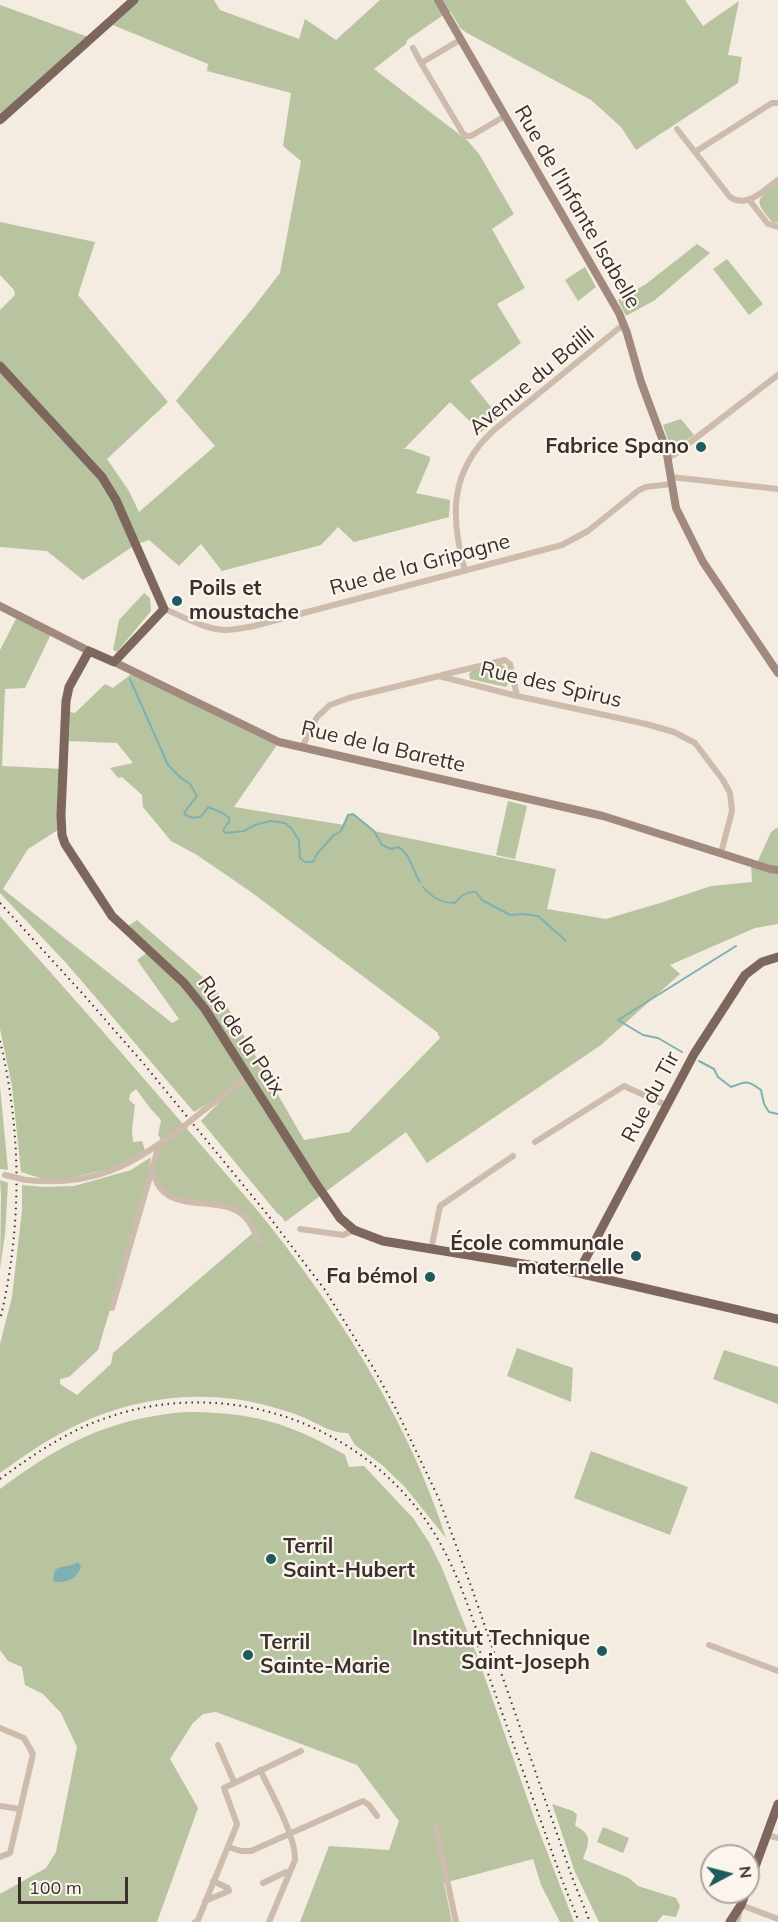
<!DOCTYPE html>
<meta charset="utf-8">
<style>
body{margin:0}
#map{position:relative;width:778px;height:1922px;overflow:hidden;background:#f4ebe1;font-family:Mulish,sans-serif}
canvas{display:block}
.north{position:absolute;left:700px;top:1844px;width:60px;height:60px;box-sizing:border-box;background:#fbf5ee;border:2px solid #aea6a0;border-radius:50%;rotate:83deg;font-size:16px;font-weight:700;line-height:24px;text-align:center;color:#3b302b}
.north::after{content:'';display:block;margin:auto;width:21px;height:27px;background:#1f5a5e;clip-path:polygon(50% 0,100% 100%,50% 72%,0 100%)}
.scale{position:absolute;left:18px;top:1877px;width:110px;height:27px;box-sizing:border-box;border:3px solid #3b302b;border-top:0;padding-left:8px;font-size:18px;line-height:21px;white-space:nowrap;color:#3b302b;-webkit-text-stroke:4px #fbf5ee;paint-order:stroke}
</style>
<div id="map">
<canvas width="778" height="1922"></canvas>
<div class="north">N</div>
<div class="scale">100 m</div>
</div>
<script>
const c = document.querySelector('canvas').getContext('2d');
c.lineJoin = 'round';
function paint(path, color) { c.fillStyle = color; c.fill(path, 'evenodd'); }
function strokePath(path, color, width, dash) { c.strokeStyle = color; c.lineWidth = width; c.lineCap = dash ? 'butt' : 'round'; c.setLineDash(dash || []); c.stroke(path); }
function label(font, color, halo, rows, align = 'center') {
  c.font = font + ' Mulish,sans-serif'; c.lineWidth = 4.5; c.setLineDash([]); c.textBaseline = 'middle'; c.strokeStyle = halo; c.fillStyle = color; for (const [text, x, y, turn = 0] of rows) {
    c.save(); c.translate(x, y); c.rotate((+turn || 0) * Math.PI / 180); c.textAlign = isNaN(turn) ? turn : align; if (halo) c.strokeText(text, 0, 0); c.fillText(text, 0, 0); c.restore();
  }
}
const green = new Path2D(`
 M134,0H214L220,10L299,39L305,19L336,40L380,0H685L703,26L739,1L728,55L742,57L738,83L636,150L621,127L591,100L467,33L460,28L451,12L445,14L407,40L406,44L374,69L468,141L479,154L514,214L492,229L525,288L497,304L521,343L470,381L499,417L481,432L450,402L404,449H408L430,457V460L416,493L450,500L449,517L354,542L338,527L321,545L222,571L201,544L179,566L149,540L135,545L83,580L47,551L0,547V310L15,295L14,290L0,275V222L95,242L78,295L168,402L107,459L129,491L139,512L215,446L176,401L253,308L280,273L301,161L283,146L291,93L207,71L208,64L108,23Z
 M0,5L91,38L0,120Z
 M778,184V223L772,222C754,200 755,200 778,184Z
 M697,244L710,253L655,300L626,316L618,300L646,284Z
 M727,259L763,304L749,315L713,269Z
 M585,267L596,287L578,301L565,280Z
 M681,419L694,435L680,445L673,447L669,443L663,425Z
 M144,593L150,598L151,611L117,652L113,650L119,620Z
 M18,615L52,632L25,688L5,689L2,766L63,769L61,828L28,849L3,889L172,1023L179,1019L137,960L149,951L125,928L137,920L206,980L221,996L304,1140L349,1132L440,1038L437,1032L251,892L197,855L171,841L143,807L142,795L122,777L118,778L110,768L133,763L117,743L69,741L70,712L75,713L105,684L113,688L134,672L279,742L234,807L344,825L348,815L353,814L374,831L556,869L547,909L606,919L660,903L711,886L752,882L751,863L756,865L771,832L778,827V924L755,928L670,965L680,974L601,1045L427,1163L406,1132L285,1222L282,1217L277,1213L201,1121L234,1087L194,1112L67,964L0,893V650Z
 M499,663C507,666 508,673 510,681L506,687L470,679L469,674L472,670Z
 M508,801L527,806L515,859L496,855Z
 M0,916C66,989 131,1063 195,1138C221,1169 249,1199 274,1231C346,1324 410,1426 446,1538L405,1487L382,1465L355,1445L348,1433C330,1433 321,1425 305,1418C291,1412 276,1408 261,1404C195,1388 125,1399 65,1431C42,1443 21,1458 0,1473V1344L12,1297L22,1210V1185L44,1187L74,1186L131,1170L151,1157L147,1185L98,1350L69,1377L60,1379V1384L77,1395L111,1364L113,1353L254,1232L238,1211L181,1200L163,1192L152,1167L163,1142L158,1135L161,1120L150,1108L136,1089L130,1094L129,1100L135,1105L132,1130L133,1142L142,1141L146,1154L123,1166L53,1182L21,1172L12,1086L0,1029Z
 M0,1086L8,1170L0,1169Z
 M0,1180L8,1183L5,1234L0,1269L1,1195Z
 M517,1348L573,1368L571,1402L507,1376Z
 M724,1350L778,1367V1404L713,1379Z
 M186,1412C251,1412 288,1422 345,1455L349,1467L364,1466L413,1518L429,1542L442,1568L478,1658L536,1823L574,1922H560L541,1885L533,1859L444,1883L452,1922H300L329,1846L389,1850L399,1821L357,1765L216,1712L203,1714L193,1723L170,1759L198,1808L157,1922H0V1894L46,1868L56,1852L77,1747L61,1713L43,1694L25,1685L22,1667L8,1661L0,1650V1489C60,1444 110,1418 186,1412Z
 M591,1451L688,1487L670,1535L574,1498Z
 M552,1804L573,1811L577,1815L575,1826C593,1834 589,1843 583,1859L629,1878L638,1886L676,1898L680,1906L676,1917L663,1915L657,1922H599L575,1872Z
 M603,1827L629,1838L623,1853L597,1842Z`);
const water = new Path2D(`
 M78,1562L81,1567C76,1580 67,1582 55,1582L53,1580L55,1570C62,1565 71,1567 78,1562Z`);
const stream = new Path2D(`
 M130,679L168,765L181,778L190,784L197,796L184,813L187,816C199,820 202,817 208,807L223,813L229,818V822L223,830L225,833L244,831L255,825L270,821L285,823L291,828L299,840L300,858L305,862H313L317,854L333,836L341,831L348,815L353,814L374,831L382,845L391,849L398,847C411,854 412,870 420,882
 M423,887C431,897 442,903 455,903C461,896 466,891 476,892L482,900L510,915L522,914L538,916L566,941
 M682,1052L658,1038L643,1035L618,1020L736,946
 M699,1061L714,1069L718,1077L731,1087C747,1081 747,1080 761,1090L764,1104L769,1112L778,1114`);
const street = new Path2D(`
 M460,40L421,63L462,132L466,136H471L505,116
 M413,48L421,63
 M677,129L730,197C747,209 764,190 778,180
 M695,152L772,103H778
 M750,201L768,224L778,227
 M668,458L675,454L778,375
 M671,477L778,489
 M465,571C450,517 449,471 494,430L624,324
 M164,609C183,616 203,629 224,630C234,630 244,628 254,626L562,545L588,531L639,490L646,487L671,484
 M442,675L505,660L510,664L517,696
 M302,747L317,717L330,705L349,698L439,676L517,696L646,724L674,732L695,743L723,780L730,793L732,811L721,853
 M204,1110L249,1076
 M535,1142L624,1086L666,1105
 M153,1171C162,1216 212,1195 239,1212C249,1218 254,1231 260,1242
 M26,1180C94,1187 131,1166 183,1127
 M300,1229L343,1235L354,1230
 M431,1250L440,1206L513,1156
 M112,1308L159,1145
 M709,1645L778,1671
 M0,1728L24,1738L33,1754L10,1853L0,1857
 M218,1745L234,1782
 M260,1770C271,1792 296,1837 295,1860L269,1922
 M0,1806L20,1809
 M436,1827L456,1922
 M767,1835L778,1838
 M228,1847L241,1851H251L363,1801L369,1805L377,1816
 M263,1883L286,1872L289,1873
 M205,1901L229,1891L228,1888L213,1881
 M195,1922L198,1920L236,1827L237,1824L224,1788L301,1751
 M737,1922L741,1905L778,1919`);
const secondary = new Path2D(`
 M438,0L619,313L627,333L641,382L666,449L676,508L703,562L778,673
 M0,606L89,651
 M114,662L279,742L603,816L770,869L778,870`);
const primary = new Path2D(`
 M0,120L134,0
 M0,366L102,477L116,500L164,609L114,662L89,651L69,687L66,701L61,815L62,835L65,844L112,916L184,983L205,1009L315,1182L340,1218L354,1230L383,1241L578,1273L778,1319
 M578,1273L694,1054L745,975L762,962L778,957
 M748,1886L778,1804
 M730,1922L741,1905L746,1892`);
const rail = new Path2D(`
 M0,903L82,993L143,1063L267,1214L325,1290L374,1369L396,1409L439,1499L471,1586L572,1877L590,1922
 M0,1041C22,1132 22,1229 0,1320
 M0,1479C33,1455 67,1431 106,1418C219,1378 346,1417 419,1511C450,1551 466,1599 482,1646
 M476,1640L562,1880L579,1922`);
const streetBridge = new Path2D(`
 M183,1127L204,1110
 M5,1175L26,1180`);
const markers = [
 [701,447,6,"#1f5a5e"],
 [177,601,6,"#1f5a5e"],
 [636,1256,6,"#1f5a5e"],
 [430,1277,6,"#1f5a5e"],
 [271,1559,6,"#1f5a5e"],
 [602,1651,6,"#1f5a5e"],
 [248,1655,6,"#1f5a5e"]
];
const streetNames = [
 ["Rue de l'Infante Isabelle",577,207,60],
 ["Avenue du Bailli",532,381,-40],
 ["Rue de la Gripagne",420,565,-15],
 ["Rue des Spirus",551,685,13],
 ["Rue de la Barette",383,747,13],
 ["Rue de la Paix",241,1036,56],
 ["Rue du Tir",651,1097,-62]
];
const poiNames = [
 ["Fabrice Spano",689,447],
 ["Poils et",189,589,"left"],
 ["moustache",189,613,"left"],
 ["École communale",624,1244],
 ["maternelle",624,1268],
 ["Fa bémol",418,1277],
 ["Terril",283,1547,"left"],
 ["Saint-Hubert",283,1571,"left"],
 ["Institut Technique",590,1639],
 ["Saint-Joseph",590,1663],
 ["Terril",260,1643,"left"],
 ["Sainte-Marie",260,1667,"left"]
];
paint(green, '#b8c4a0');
paint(water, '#7fb0b2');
strokePath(stream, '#7fb0b2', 2);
strokePath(street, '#cdbbac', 6);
strokePath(secondary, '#a18a7d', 8);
strokePath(primary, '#7d675c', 9);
strokePath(rail, '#3b302b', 2, [1.5, 4.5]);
strokePath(streetBridge, '#cdbbac', 6);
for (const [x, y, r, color] of markers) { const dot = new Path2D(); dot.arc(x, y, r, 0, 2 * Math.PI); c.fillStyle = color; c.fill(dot); strokePath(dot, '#fbf5ee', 2); }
label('21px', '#3b302b', '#fbf5ee', streetNames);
label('bold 21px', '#3b302b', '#fbf5ee', poiNames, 'right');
</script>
